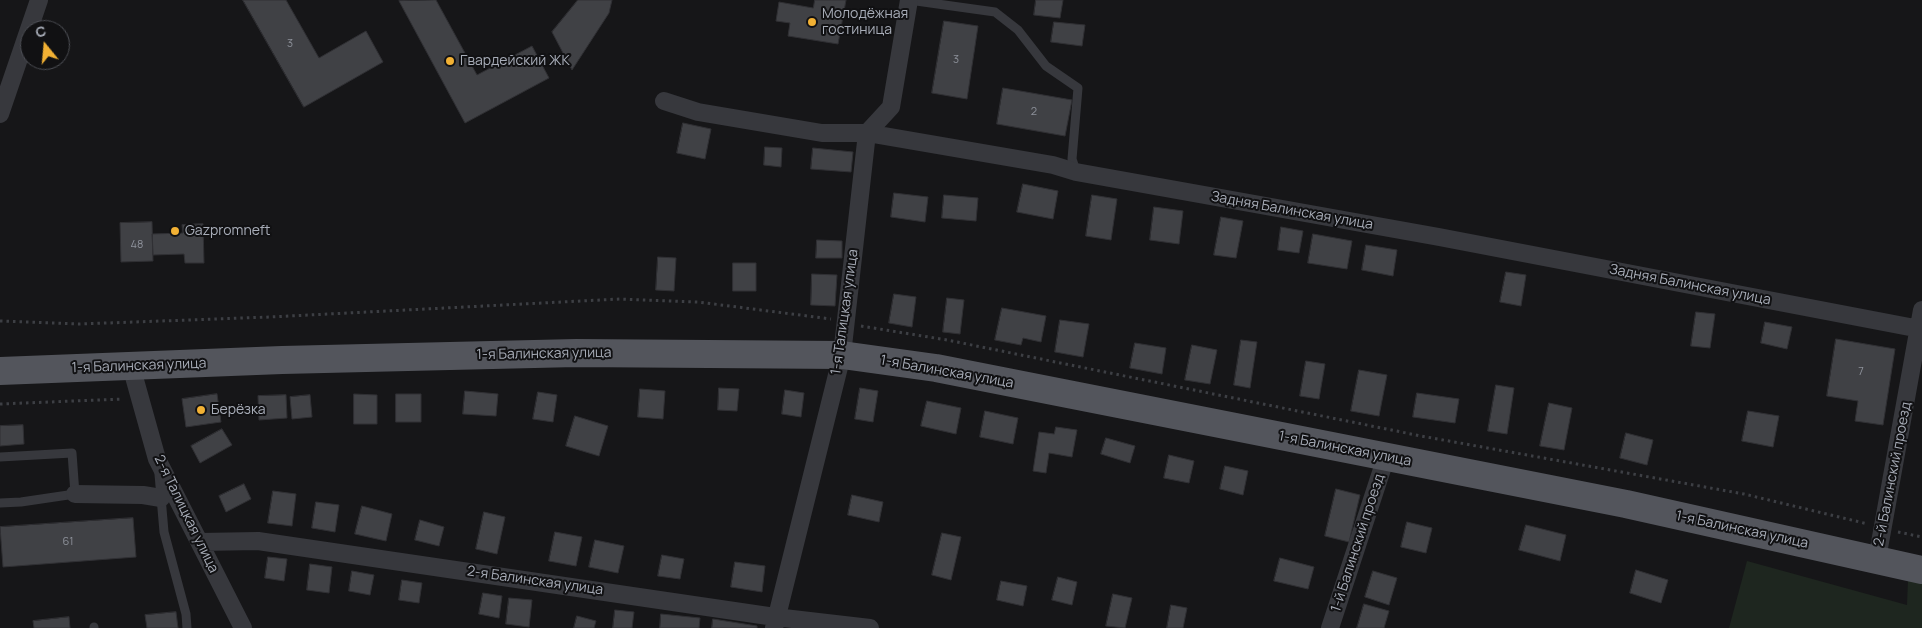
<!DOCTYPE html>
<meta charset="utf-8">
<style>
body{margin:0}
#map{position:relative;width:1922px;height:628px;overflow:hidden;background:#161618;font-family:Manrope,sans-serif}
canvas{display:block}
.north{position:absolute;left:20px;top:20px;width:50px;height:50px;box-sizing:border-box;background:#111113;border:1px solid #4d4f55;border-radius:50%;rotate:343deg;font-size:14px;font-weight:700;line-height:20px;text-align:center;color:#a8adb8}
.north::after{content:'';display:block;margin:auto;width:18px;height:22px;background:#f2b134;clip-path:polygon(50% 0,100% 100%,50% 72%,0 100%)}
</style>
<div id="map">
<canvas width="1922" height="628"></canvas>
<div class="north">С</div>
</div>
<script>
const c = document.querySelector('canvas').getContext('2d');
c.lineJoin = 'round';
function paint(path, color) { c.fillStyle = color; c.fill(path, 'evenodd'); }
function strokePath(path, color, width, dash) { c.strokeStyle = color; c.lineWidth = width; c.lineCap = dash ? 'butt' : 'round'; c.setLineDash(dash || []); c.stroke(path); }
function label(font, color, halo, rows, align = 'center') {
  c.font = font + ' Manrope,sans-serif'; c.lineWidth = 4; c.setLineDash([]); c.textBaseline = 'middle'; c.strokeStyle = halo; c.fillStyle = color; for (const [text, x, y, turn = 0] of rows) {
    c.save(); c.translate(x, y); c.rotate((+turn || 0) * Math.PI / 180); c.textAlign = isNaN(turn) ? turn : align; if (halo) c.strokeText(text, 0, 0); c.fillText(text, 0, 0); c.restore();
  }
}
const green = new Path2D(`
 M1747,561L1907,605L1908,580L1922,582V628H1729Z`);
const building = new Path2D(`
 M243,0H286L319,58L366,31L383,62L304,107Z
 M436,0L477,75L532,46L549,78L465,123L399,1Z
 M578,0H612L609,13L572,70L552,32Z
 M815,0H846L838,44L788,36L790,23L776,21L779,2L813,8Z
 M1036,0H1063L1060,18L1034,15Z
 M944,21L978,26L967,99L932,93Z
 M1054,22L1085,25L1082,46L1051,42Z
 M1003,88L1072,100L1065,136L997,124Z
 M683,123L711,129L705,159L677,153Z
 M765,147L782,148L781,167L764,165Z
 M813,148L853,152L851,172L811,169Z
 M1023,184L1058,191L1053,219L1017,212Z
 M894,193L928,197L925,222L891,217Z
 M944,195L978,198L976,221L942,218Z
 M1092,195L1117,199L1111,240L1086,236Z
 M1154,207L1183,211L1179,244L1150,240Z
 M1221,217L1243,221L1236,258L1214,255Z
 M152,222L153,261L121,262L120,223Z
 M203,224L204,263H185L184,254L153,255L152,234L183,233L182,225Z
 M1281,227L1303,231L1299,253L1278,250Z
 M1313,234L1352,241L1347,269L1308,263Z
 M817,240L842,241V258H816Z
 M1366,245L1397,250L1393,276L1362,270Z
 M658,257L676,258L674,291L656,290Z
 M733,263H756V291H733Z
 M1506,272L1526,275L1521,306L1500,302Z
 M812,274L837,275L835,306L811,305Z
 M894,294L916,297L912,327L889,323Z
 M947,298L964,300L960,334L943,332Z
 M1002,308L1046,316L1041,342L1023,338L1021,345L995,340Z
 M1696,312L1715,314L1710,348L1691,346Z
 M1060,320L1089,324L1083,357L1055,352Z
 M1765,322L1792,327L1787,349L1761,343Z
 M1836,339L1895,349L1883,425L1855,421L1858,401L1827,396Z
 M1241,340L1257,342L1250,388L1234,385Z
 M1135,343L1166,348L1162,374L1130,368Z
 M1192,345L1217,350L1210,384L1185,380Z
 M1306,361L1325,364L1319,399L1300,396Z
 M1359,370L1387,375L1379,416L1351,411Z
 M1496,385L1514,388L1507,434L1488,431Z
 M719,388L739,389L737,411L718,410Z
 M860,388L878,391L873,422L855,419Z
 M640,389L665,391L663,419L638,417Z
 M785,390L804,393L801,417L782,414Z
 M465,391L498,394L496,416L463,414Z
 M538,392L557,395L553,422L533,419Z
 M1417,393L1459,399L1455,423L1413,417Z
 M217,394L221,422L186,427L182,399Z
 M354,394L377,395V424H354Z
 M396,394H421V422H396Z
 M286,395L287,418L259,420L258,396Z
 M310,395L312,417L292,419L290,397Z
 M927,401L961,408L956,434L921,426Z
 M1549,403L1572,408L1564,450L1540,446Z
 M985,411L1018,418L1013,444L980,437Z
 M1748,411L1779,416L1773,447L1742,441Z
 M575,416L608,426L599,456L566,446Z
 M23,425L24,444L0,446V426Z
 M1056,427L1077,430L1072,457L1049,453L1046,473L1033,471L1039,432L1054,434Z
 M222,429L232,445L200,463L191,446Z
 M1626,433L1653,440L1647,465L1620,458Z
 M1106,438L1135,446L1130,463L1101,454Z
 M1169,455L1194,461L1189,483L1164,478Z
 M1225,466L1248,471L1243,495L1220,489Z
 M244,484L251,499L226,512L219,496Z
 M1336,489L1360,495L1349,542L1325,536Z
 M273,491L296,494L292,526L268,523Z
 M852,495L883,502L879,522L848,515Z
 M316,502L339,505L335,532L312,528Z
 M362,506L392,514L386,541L355,534Z
 M484,512L505,517L497,554L476,549Z
 M133,518L136,557L3,567L0,527Z
 M420,520L444,527L439,546L415,540Z
 M1407,522L1432,528L1426,553L1401,547Z
 M1526,525L1566,535L1560,561L1519,550Z
 M555,532L582,537L576,566L549,561Z
 M942,533L961,537L951,580L932,575Z
 M595,540L624,546L618,573L589,567Z
 M662,555L684,559L680,579L658,576Z
 M268,557L287,559L284,581L265,578Z
 M1280,558L1314,567L1308,589L1274,581Z
 M735,562L765,566L762,592L731,587Z
 M310,564L332,567L329,593L307,590Z
 M1636,570L1668,580L1661,603L1630,593Z
 M352,571L374,575L370,595L349,591Z
 M1373,571L1397,578L1389,605L1365,597Z
 M1058,577L1077,582L1072,605L1052,600Z
 M402,580L422,583L419,603L399,600Z
 M1001,581L1027,586L1023,606L997,600Z
 M483,593L502,596L499,618L479,614Z
 M1113,594L1132,598L1125,628L1106,626Z
 M509,598L532,600L529,627L506,624Z
 M1364,604L1389,611L1384,628H1357Z
 M1171,605L1187,608L1183,628H1167Z
 M615,610L634,612L632,628H613Z
 M176,612L178,628H147L145,615Z
 M661,614L700,618L699,628H660Z
 M577,616L596,621L594,628H574Z
 M69,617L70,628H34L33,621Z
 M713,619L757,626V628H712Z`);
const path = new Path2D(`
 M0,321L80,324L270,317L620,299L698,302L831,319
 M861,326L947,340L1421,436L1744,494L1868,524
 M0,404L123,399
 M1898,532L1922,537`);
const lane = new Path2D(`
 M909,0L995,12L1018,30L1046,66L1078,88L1072,159L1076,171
 M0,457L72,453L75,494L21,502L0,503
 M159,474L164,532L186,614L187,628
 M94,627V628`);
const street = new Path2D(`
 M664,101L698,112L822,133H867L1053,165L1076,172L1439,237L1920,329
 M0,114L39,0
 M131,366L157,459L243,628
 M75,494L143,495L161,498
 M200,542L258,541L775,617L870,628
 M1877,559L1922,310
 M774,628L842,355L867,133L891,107L909,0
 M1330,628L1386,457`);
const primary = new Path2D(`
 M0,371L282,360L576,353L842,355L936,368L1626,504L1922,570`);
const markers = [
 [812,22,5,"#f2b134"],
 [450,61,5,"#f2b134"],
 [175,231,5,"#f2b134"],
 [201,410,5,"#f2b134"]
];
const numberNames = [
 ["3",290,44],
 ["3",956,60],
 ["2",1034,112],
 ["48",137,245],
 ["7",1861,372],
 ["61",68,542]
];
const poiNames = [
 ["Молодёжная",822,14],
 ["гостиница",822,30],
 ["Гвардейский ЖК",460,61],
 ["Gazpromneft",185,231],
 ["Берёзка",211,410]
];
const streetNames = [
 ["Задняя Балинская улица",1292,211,10],
 ["Задняя Балинская улица",1690,285,11],
 ["1-я Талицкая улица",845,312,-82],
 ["1-я Балинская улица",544,354,-1],
 ["1-я Балинская улица",139,366,-2],
 ["1-я Балинская улица",947,372,10],
 ["1-я Балинская улица",1345,449,11],
 ["2-й Балинский проезд",1893,474,-79],
 ["2-я Талицкая улица",186,514,64],
 ["1-я Балинская улица",1742,530,12],
 ["1-й Балинский проезд",1358,543,-72],
 ["2-я Балинская улица",535,581,8]
];
paint(green, '#1e261f');
paint(building, '#404145');
strokePath(building, '#303034', 1);
strokePath(path, '#3d3f44', 3, [2.5, 4]);
strokePath(lane, '#37383d', 9);
strokePath(street, '#37383d', 18);
strokePath(primary, '#53555c', 28);
for (const [x, y, r, color] of markers) { const dot = new Path2D(); dot.arc(x, y, r, 0, 2 * Math.PI); c.fillStyle = color; c.fill(dot); strokePath(dot, '#111113', 2); }
label('11px', '#8e929b', null, numberNames);
label('14px', '#a8adb8', '#111113', poiNames, 'left');
label('14px', '#a8adb8', '#111113', streetNames);
</script>
